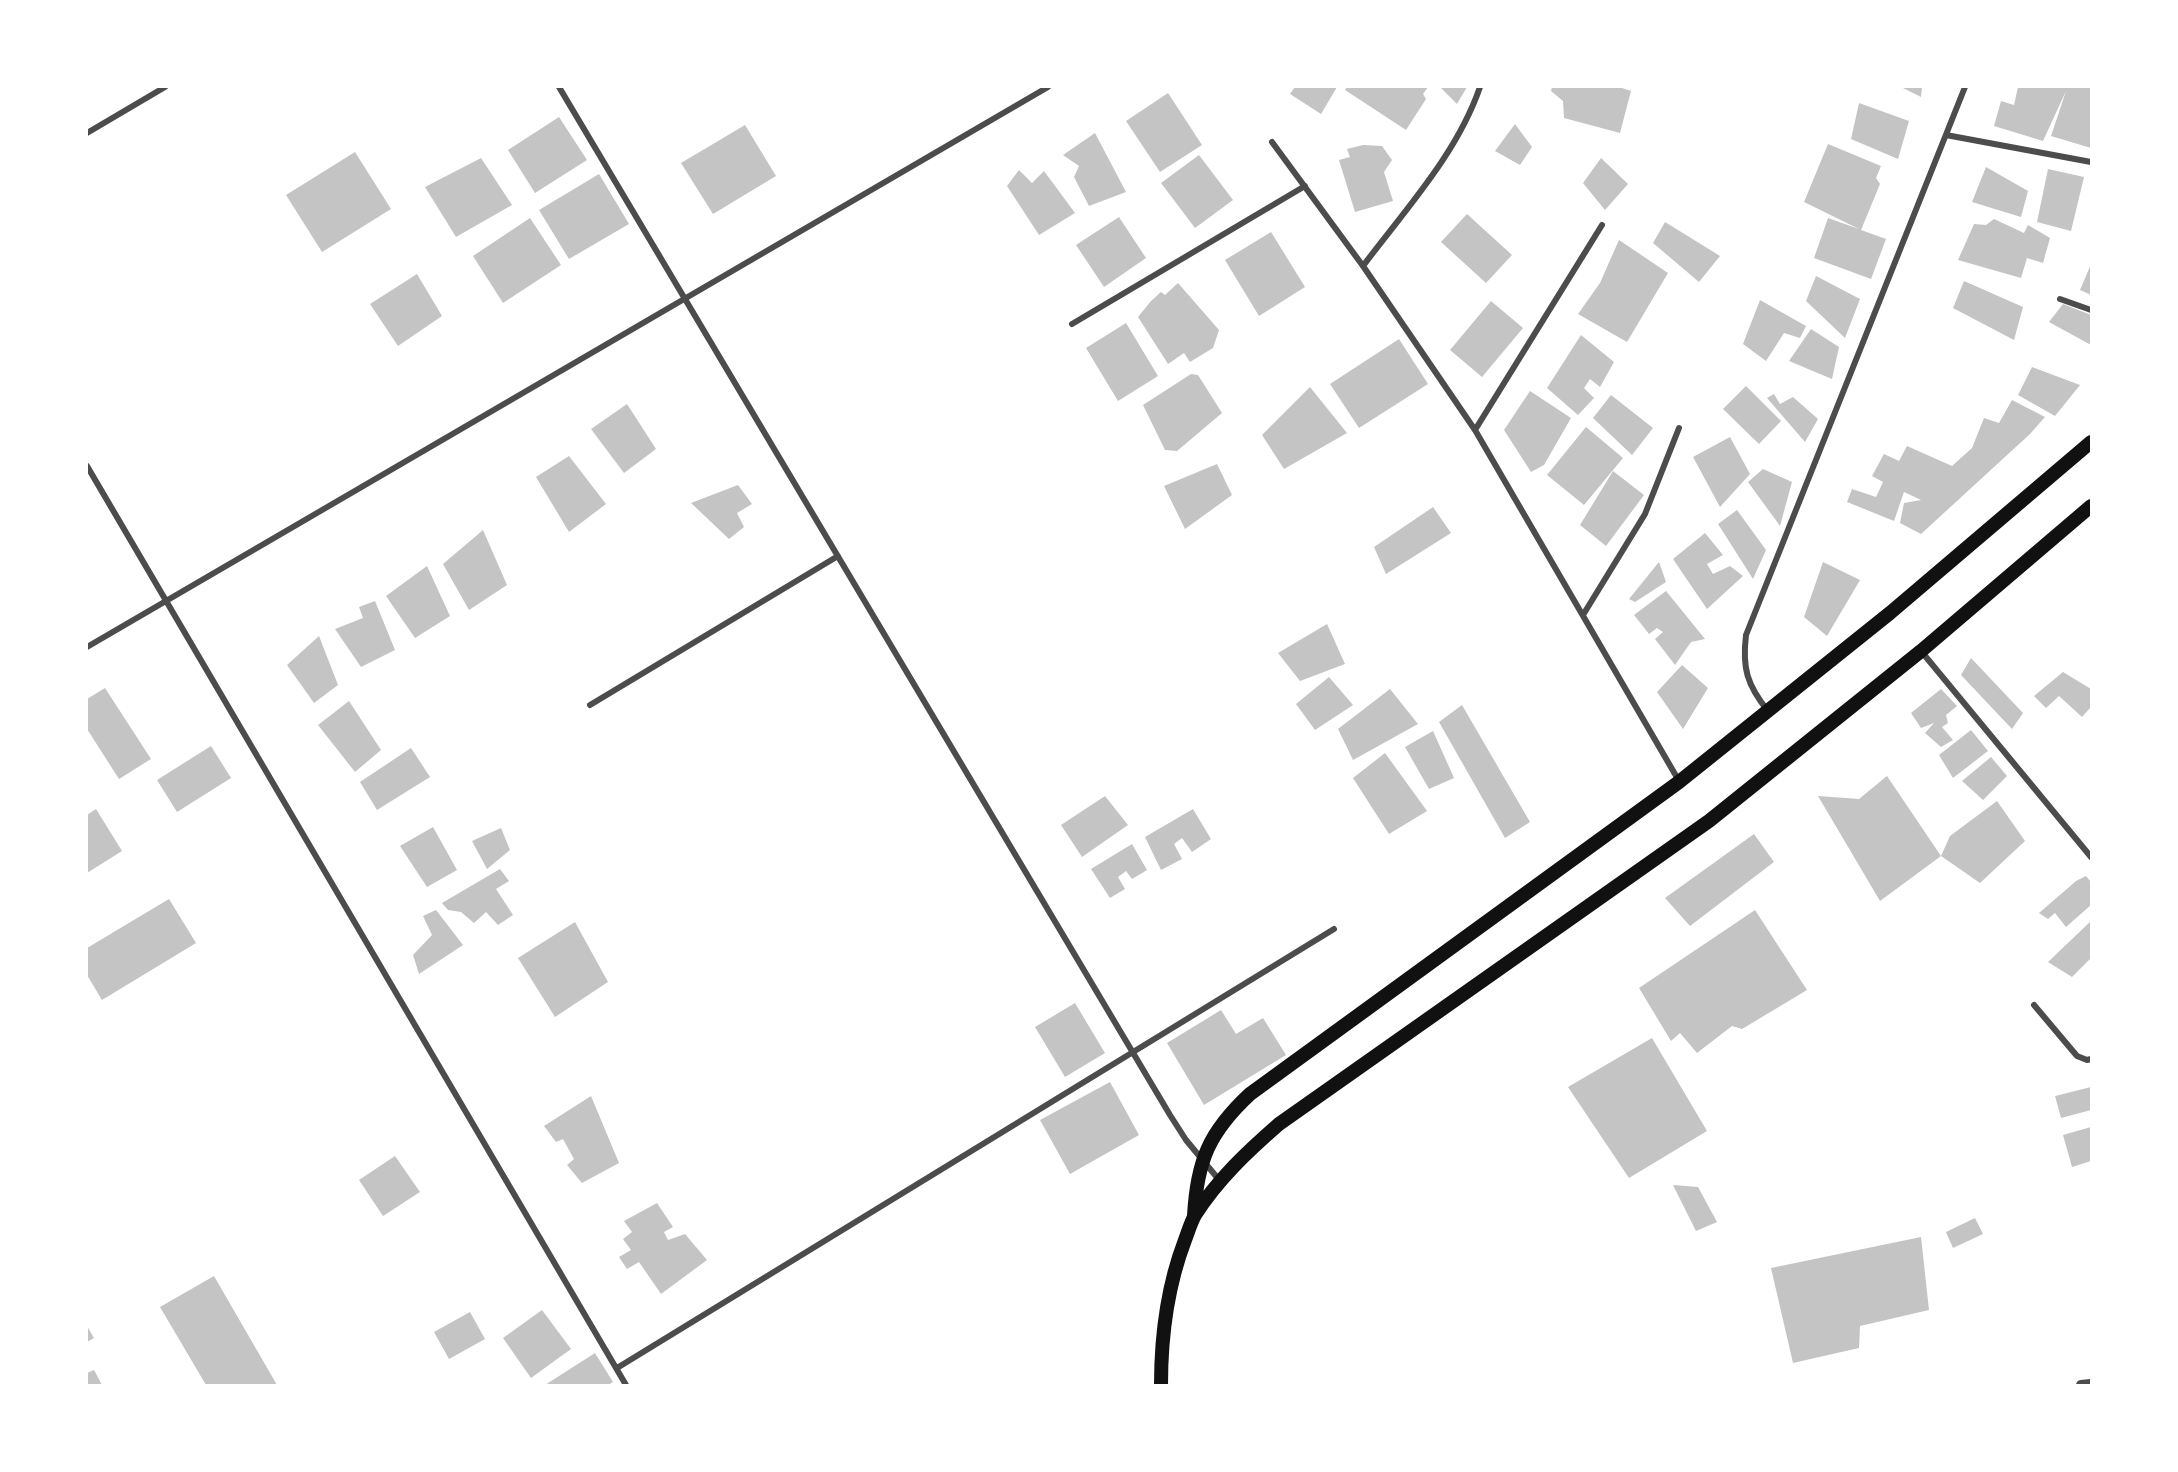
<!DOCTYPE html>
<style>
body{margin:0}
#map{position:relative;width:2178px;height:1472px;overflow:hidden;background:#fff;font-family:"Alegreya Sans",sans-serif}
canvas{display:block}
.frame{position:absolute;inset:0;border:88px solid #fff;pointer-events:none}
</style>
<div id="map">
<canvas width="2178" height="1472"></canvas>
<div class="frame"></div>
</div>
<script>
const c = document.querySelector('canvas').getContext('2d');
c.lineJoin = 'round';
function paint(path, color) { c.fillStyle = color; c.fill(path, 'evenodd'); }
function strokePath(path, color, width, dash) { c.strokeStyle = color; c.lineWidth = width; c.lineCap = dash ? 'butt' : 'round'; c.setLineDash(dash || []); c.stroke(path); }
const building = new Path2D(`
 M1295,87H1337L1321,114L1290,94Z
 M1347,87H1428L1423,94L1426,99L1406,130L1345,90Z
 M1440,87H1467L1457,104Z
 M1552,87H1619L1631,91L1620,133L1564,118L1563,101L1551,91Z
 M1901,87H1922L1921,97Z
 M2018,87H2091V148L2051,136L2066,91L2043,141L1994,126L2001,101L2014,105Z
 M1168,93L1202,145L1160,172L1126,121Z
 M1859,103L1909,121L1898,159L1851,139Z
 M559,117L587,160L535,193L508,150Z
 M1515,124L1532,147L1520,165L1495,151Z
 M745,125L776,176L713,214L681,163Z
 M1095,133L1126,192L1089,206L1074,177L1079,166L1063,155Z
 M1828,144L1881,166L1876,178L1880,184L1861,230L1886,239L1871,279L1814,258L1828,218L1859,229L1804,202Z
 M1363,145L1382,146L1392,160L1384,172L1393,201L1355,212L1339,160L1350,157L1347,149Z
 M355,152L391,209L322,252L286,195Z
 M1199,155L1233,200L1195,228L1161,183Z
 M481,158L512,205L456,237L425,187Z
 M1601,158L1628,184L1605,210L1583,183Z
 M1986,167L2028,191L2021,217L1972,202Z
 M2048,169L2084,177L2071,231L2037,222Z
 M1019,170L1032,183L1044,171L1075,213L1039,235L1007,186Z
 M599,174L629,224L569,259L539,210Z
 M1467,214L1512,255L1486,283L1441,242Z
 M1119,217L1146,258L1104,287L1076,245Z
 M530,218L561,265L503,303L473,256Z
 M1994,219L2024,233L2028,225L2050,238L2043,263L2027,258L2021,278L1958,260L1974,224L1986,225Z
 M1665,222L1720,256L1699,282L1653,243Z
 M1271,232L1305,287L1259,316L1225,260Z
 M1619,240L1668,273L1627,342L1578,314L1600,283Z
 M2091,264V295L2080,290Z
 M417,274L442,316L398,346L370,304Z
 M1816,276L1860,299L1845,338L1806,301Z
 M1964,281L2023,307L2014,340L1953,308Z
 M1178,283L1219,330L1213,348L1190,362L1184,353L1168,364L1138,317L1151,301L1161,292L1165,295Z
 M1760,300L1806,326L1800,338L1784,333L1766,361L1743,344Z
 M1491,301L1523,328L1482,377L1450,350Z
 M2063,304L2091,315V345L2049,322Z
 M1126,323L1158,376L1118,401L1086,348Z
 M1811,329L1839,347L1832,379L1789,361Z
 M1581,335L1614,362L1600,387L1590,379L1584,388L1594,398L1578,415L1547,388Z
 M1399,339L1428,384L1359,428L1330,384Z
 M2032,367L2080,385L2055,416L2018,395Z
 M1191,374L1198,375L1222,413L1177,451L1165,450L1143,405Z
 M1746,386L1781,421L1759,444L1723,409Z
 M1310,387L1347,433L1284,469L1262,435Z
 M1530,391L1571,418L1544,465L1531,472L1504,430Z
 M1774,394L1780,404L1793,397L1818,419L1805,442L1767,398Z
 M1611,395L1653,428L1632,455L1593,418Z
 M2012,400L2045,417L2030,434L1921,534L1900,523L1904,503L1921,500L1904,492L1894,521L1847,502L1852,489L1876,497L1883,482L1872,476L1884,454L1899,461L1907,446L1952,466L1972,448L1984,418L1999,423Z
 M627,404L656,449L624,473L591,429Z
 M1586,427L1623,458L1584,505L1547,475Z
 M1730,437L1750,474L1720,507L1693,457Z
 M569,456L606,504L569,532L536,477Z
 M1217,464L1232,495L1185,529L1164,486Z
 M1763,469L1792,482L1780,526L1748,482Z
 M1613,471L1644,495L1606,546L1580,525Z
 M738,485L752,504L737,513L744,527L729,539L691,503Z
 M1433,507L1451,533L1386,574L1374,547Z
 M1737,510L1766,550L1753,579L1718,524Z
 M483,530L507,585L469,610L443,564Z
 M1705,533L1723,555L1707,564L1713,574L1730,566L1743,576L1707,609L1673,559Z
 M1659,562L1666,582L1635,602L1629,599Z
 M1823,562L1860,580L1827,636L1804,617Z
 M427,566L450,616L415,638L386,596Z
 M1666,591L1705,639L1691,642L1675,665L1655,639L1663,632L1657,628L1649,634L1634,615Z
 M375,601L395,650L361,667L335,629L363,618L359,607Z
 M1327,624L1345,664L1300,681L1278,653Z
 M319,636L338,685L314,703L287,665Z
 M1971,658L2023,713L2012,729L1961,675Z
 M1682,665L1708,688L1683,729L1657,692Z
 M2063,672L2091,689V707L2082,717L2059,696L2046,708L2034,696Z
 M1329,677L1353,705L1315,730L1296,704Z
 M105,688L151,759L119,779L87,729V699Z
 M1390,689L1418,724L1353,760L1338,729Z
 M1941,689L1957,706L1946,715L1948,723L1942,727L1953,740L1941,747L1925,733L1934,723L1921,728L1911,713Z
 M349,701L381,750L355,772L318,725Z
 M1462,705L1530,822L1505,838L1439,722Z
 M1971,730L1988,751L1953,778L1939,755Z
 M1433,731L1454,778L1429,789L1405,747Z
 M211,746L231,778L177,812L157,780Z
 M411,748L430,777L377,810L360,782Z
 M1385,753L1427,811L1389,834L1353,778Z
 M1991,757L2007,776L1983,800L1962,781Z
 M1887,776L1941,856L1880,901L1818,796L1859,799Z
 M1105,796L1128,825L1082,857L1061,825Z
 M1997,801L2025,841L1980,883L1941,856L1950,836Z
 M96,809L122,851L87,873V815Z
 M1193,809L1211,839L1192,852L1182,838L1174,844L1182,859L1161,870L1145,837Z
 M433,827L457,870L427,887L400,846Z
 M501,828L510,850L487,869L472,841Z
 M1754,834L1774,862L1690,926L1665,898Z
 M1132,844L1147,870L1132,879L1126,871L1118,877L1125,889L1110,898L1091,869Z
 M500,869L509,881L496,889L513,915L498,925L486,912L474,923L461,912L448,910L442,903Z
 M2086,876L2091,882V905L2066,927L2055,913L2048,919L2039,913L2076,881Z
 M169,899L196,943L102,1000L87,975V948Z
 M436,910L463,945L419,974L413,955L432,935L423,916Z
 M1755,910L1807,990L1742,1029L1732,1026L1697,1053L1680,1033L1671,1041L1639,988Z
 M2091,921V958L2072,977L2048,962Z
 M575,922L608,982L555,1017L518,958Z
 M1075,1003L1105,1053L1065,1077L1035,1027Z
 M1221,1010L1236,1034L1263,1018L1286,1055L1204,1105L1167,1043Z
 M1652,1038L1707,1131L1629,1178L1568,1087Z
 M1110,1082L1139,1135L1070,1174L1040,1120Z
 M2091,1087V1110L2061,1118L2055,1096Z
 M591,1096L619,1163L582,1183L567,1165L574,1159L563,1139L556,1142L544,1126Z
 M2091,1127V1161L2072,1167L2063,1135Z
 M395,1156L420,1192L383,1216L359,1180Z
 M1673,1185L1698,1187L1717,1222L1696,1231Z
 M657,1203L673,1227L664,1232L668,1240L685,1234L707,1260L661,1294L639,1262L627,1269L619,1257L631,1250L623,1239L632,1232L624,1221Z
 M1975,1218L1983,1234L1953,1248L1946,1232Z
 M1921,1237L1929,1310L1860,1326L1859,1348L1793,1363L1771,1268Z
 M214,1276L277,1385H206L160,1307Z
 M542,1310L571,1349L531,1378L503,1338Z
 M470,1312L485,1339L449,1359L434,1332Z
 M87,1326L94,1338L87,1342Z
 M595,1353L613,1382L608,1385H545Z
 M94,1370L102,1385H87V1373Z`);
const minor = new Path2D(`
 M559,87L1170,1115L1186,1140L1220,1181
 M87,133L165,87
 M1946,135L2091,162
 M1272,142L1363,266L1475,430L1679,781
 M1363,266C1405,210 1457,154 1480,87
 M2060,299L2091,310
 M1072,324L1305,186
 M1475,430L1602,225
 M87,466L626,1385
 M1583,615L1645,514L1679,428
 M87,647L1048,87
 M1921,651L2091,857
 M590,705L838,556
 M1768,711C1747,685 1742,668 1746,635L1965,87
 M2034,1005L2077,1056L2087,1060L2091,1059
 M617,1368L1334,929`);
const tertiary = new Path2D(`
 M2081,1385L2091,1384`);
const primary = new Path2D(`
 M1194,1216C1197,1161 1209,1132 1250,1094L1679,782L1890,613L2091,442
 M1161,1385C1161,1335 1167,1287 1185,1240C1188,1232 1191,1222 1195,1215C1218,1179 1248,1151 1279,1124L1709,821L1921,651L2091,506`);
paint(building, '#c4c4c4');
strokePath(minor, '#4c4c4c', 6);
strokePath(tertiary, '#4c4c4c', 10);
strokePath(primary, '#111', 14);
</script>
